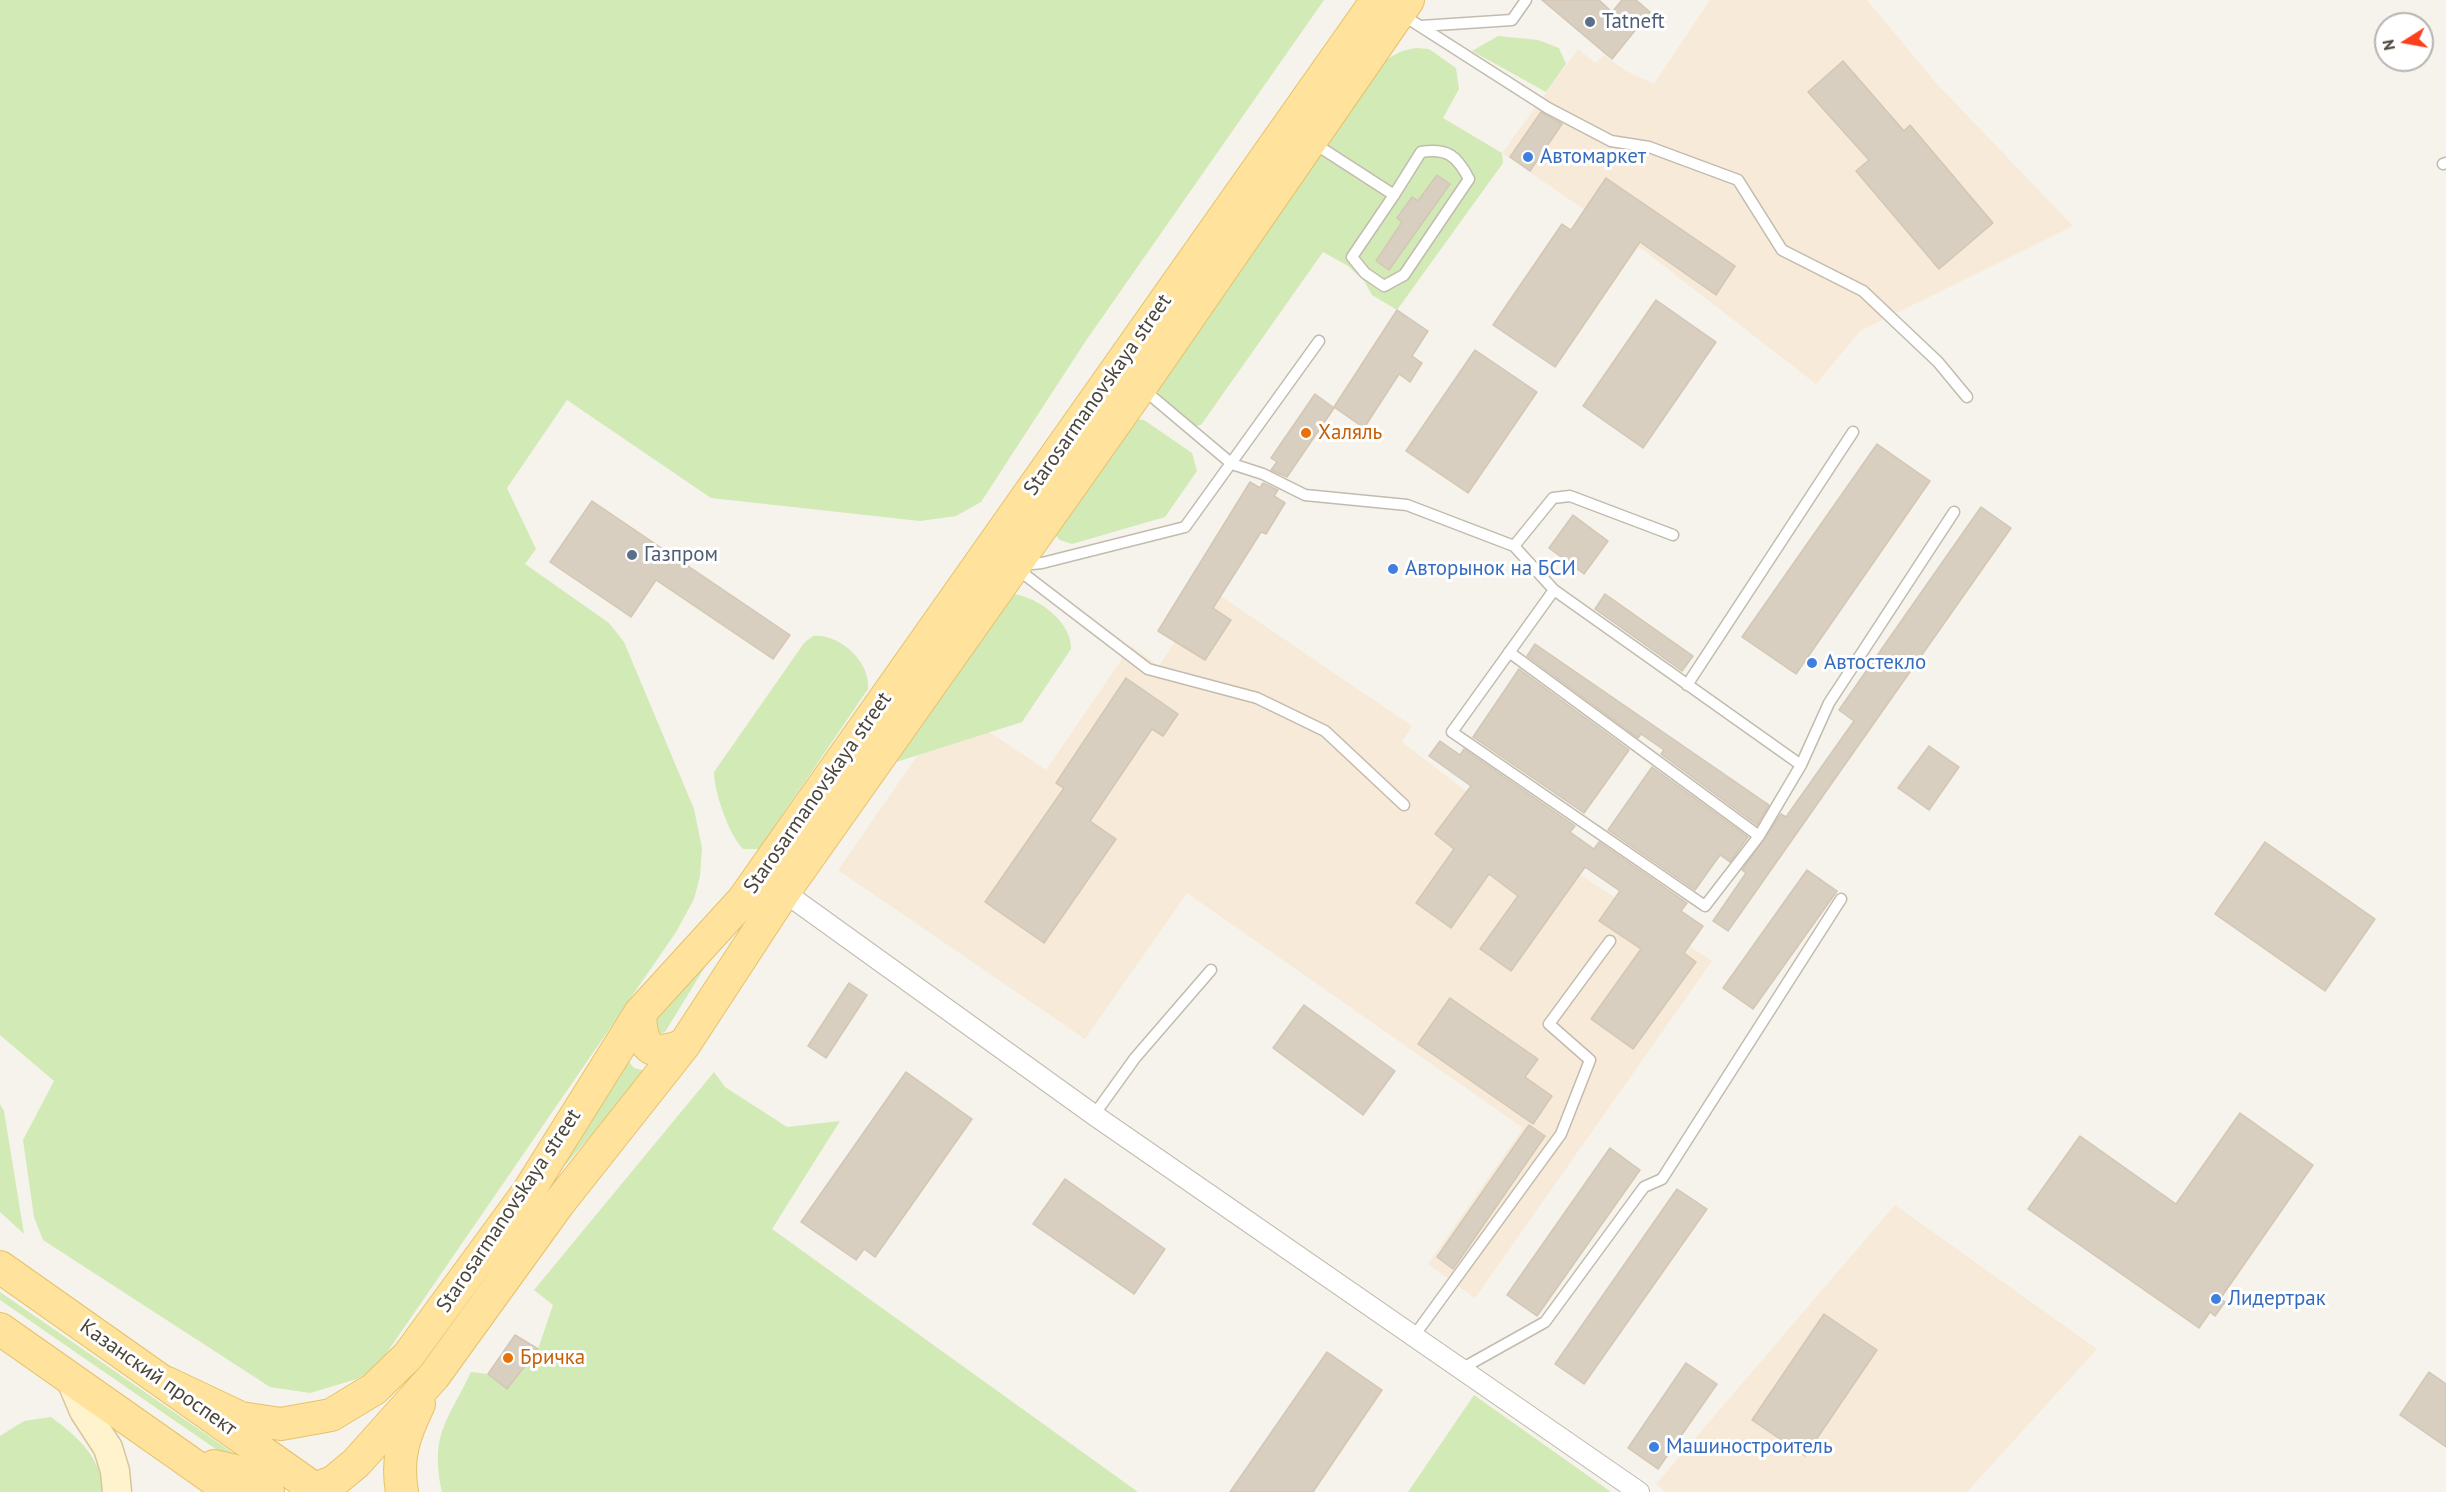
<!DOCTYPE html>
<meta charset="utf-8">
<style>
body{margin:0}
#map{position:relative;width:2446px;height:1492px;overflow:hidden;background:#f6f3ec;font-family:"PT Sans",sans-serif}
canvas{display:block}
.north{position:absolute;left:2374px;top:12px;width:60px;height:60px;box-sizing:border-box;background:#fff;border:2px solid #b7b4b0;border-radius:50%;rotate:259deg;font-size:16px;font-weight:700;line-height:24px;text-align:center;color:#4b4439}
.north::after{content:'';display:block;margin:auto;width:21px;height:27px;background:#fc3f1d;clip-path:polygon(50% 0,100% 100%,50% 72%,0 100%)}
</style>
<div id="map">
<canvas width="2446" height="1492"></canvas>
<div class="north">N</div>
</div>
<script>
const c = document.querySelector('canvas').getContext('2d');
c.lineJoin = 'round';
function paint(path, color) { c.fillStyle = color; c.fill(path, 'evenodd'); }
function strokePath(path, color, width, dash) { c.strokeStyle = color; c.lineWidth = width; c.lineCap = dash ? 'butt' : 'round'; c.setLineDash(dash || []); c.stroke(path); }
function label(font, color, halo, rows, align = 'center') {
  c.font = font + ' "PT Sans",sans-serif'; c.lineWidth = 6; c.setLineDash([]); c.textBaseline = 'middle'; c.strokeStyle = halo; c.fillStyle = color; for (const [text, x, y, turn = 0] of rows) {
    c.save(); c.translate(x, y); c.rotate((+turn || 0) * Math.PI / 180); c.textAlign = isNaN(turn) ? turn : align; if (halo) c.strokeText(text, 0, 0); c.fillText(text, 0, 0); c.restore();
  }
}
const commercial = new Path2D(`
 M1710,0H1867L1937,84L2073,226L1860,331L1816,384L1646,252L1502,153L1578,49L1595,63L1604,55L1626,71L1654,84Z
 M1209,588L1412,726L1402,742L1544,851L1712,961L1475,1298L1428,1264L1523,1128L1187,893L1085,1039L838,870L927,742L980,726L1046,770L1131,646L1159,666Z
 M1895,1205L2097,1349L1967,1492H1666L1656,1484Z`);
const green = new Path2D(`
 M0,0H1324L1085,342L981,502L956,516L920,521L711,498L567,400L507,488L536,549L525,564L609,623L624,642L694,809L702,848L700,876L694,899L676,932L377,1367L357,1379L310,1393L270,1387L43,1240L34,1217L23,1140L54,1081L0,1035Z
 M1498,36L1538,40L1559,48L1566,64L1546,92L1472,51Z
 M1416,48L1429,49L1456,68L1459,89L1443,118L1502,153L1503,163L1397,310L1372,295L1364,281L1348,266L1323,252L1201,425L1195,426L1161,399L1156,386L1385,60L1402,51Z
 M1136,419L1144,420L1192,453L1197,471L1165,517L1072,544L1060,540L1052,532Z
 M1013,594C1038,597 1072,622 1071,649L1022,722L890,764Z
 M813,636C839,633 871,662 868,689L759,849H743C729,835 714,792 714,772L804,643Z
 M735,918L665,1032L654,1036L648,1022Z
 M625,1057L634,1068L647,1071L547,1186Z
 M714,1072L725,1087L787,1127L840,1121L772,1229L1138,1492H442C430,1434 447,1422 471,1372L488,1374L507,1389L538,1349L553,1305L534,1290Z
 M0,1104L4,1111L24,1234L0,1212Z
 M0,1292L265,1475L249,1472L0,1300Z
 M1474,1395L1611,1492H1408Z
 M51,1417C79,1438 100,1456 104,1492H0V1436L24,1421Z`);
const building = new Path2D(`
 M1542,0H1599L1612,12L1622,0H1636L1650,12L1612,59Z
 M1843,61L1904,131L1910,125L1993,223L1939,269L1856,171L1869,160L1808,92Z
 M1541,112L1562,124L1530,171L1510,157Z
 M1437,175L1450,184L1389,270L1376,261L1402,222L1397,218L1412,197L1418,201Z
 M1606,178L1735,266L1716,295L1640,242L1555,367L1493,325L1562,224L1571,230Z
 M1656,300L1716,342L1643,448L1583,406Z
 M1397,310L1428,331L1412,356L1422,363L1410,382L1399,374L1364,428L1334,407Z
 M1475,350L1537,392L1468,493L1406,451Z
 M1315,394L1334,408L1287,477L1271,470L1277,462L1271,458Z
 M1877,444L1930,481L1796,674L1742,637Z
 M1250,482L1260,488L1263,483L1278,490L1274,496L1285,503L1266,534L1261,532L1213,608L1231,620L1205,660L1158,631Z
 M592,501L790,635L773,659L656,580L631,617L550,562Z
 M1981,507L2011,528L1728,931L1713,921L1746,873L1742,870L1781,814L1786,817L1854,721L1839,710Z
 M1573,515L1608,541L1584,574L1549,548Z
 M1605,594L1693,656L1682,671L1595,609Z
 M1535,644L1769,805L1757,825L1661,754L1664,750L1641,734L1638,738L1527,656Z
 M1519,669L1629,750L1584,813L1473,737Z
 M1126,678L1178,714L1163,736L1152,729L1090,821L1116,839L1044,943L985,902L1064,788L1056,783Z
 M1440,741L1460,755L1464,749L1575,826L1570,832L1594,849L1599,842L1687,903L1681,911L1703,926L1684,953L1696,962L1633,1049L1591,1019L1641,949L1599,921L1620,891L1585,867L1511,971L1480,949L1518,896L1489,874L1451,928L1416,903L1454,849L1435,834L1471,786L1429,756Z
 M1929,746L1959,767L1929,810L1898,788Z
 M1652,767L1748,837L1730,862L1720,855L1695,890L1608,830Z
 M2265,842L2375,919L2325,991L2215,914Z
 M1807,870L1837,891L1753,1009L1723,988Z
 M849,983L867,995L826,1058L808,1046Z
 M1450,998L1538,1059L1525,1077L1552,1096L1533,1124L1418,1044Z
 M1304,1005L1395,1071L1363,1115L1273,1048Z
 M906,1072L972,1119L875,1257L864,1249L856,1260L801,1222Z
 M2240,1113L2313,1165L2220,1299L2225,1302L2215,1316L2210,1312L2199,1328L2028,1209L2080,1136L2176,1204Z
 M1529,1125L1545,1136L1453,1269L1437,1257Z
 M1610,1148L1640,1170L1537,1316L1507,1295Z
 M1065,1179L1165,1249L1134,1294L1033,1224Z
 M1677,1189L1707,1209L1584,1384L1555,1364Z
 M1824,1314L1877,1350L1805,1456L1752,1420Z
 M515,1335L538,1349L507,1389L488,1374Z
 M1327,1352L1382,1390L1313,1492H1230Z
 M1686,1363L1717,1384L1658,1469L1628,1448Z
 M2429,1372L2446,1384V1447L2400,1415Z`);
const lane = new Path2D(`
 M1401,14L1548,108L1611,141L1649,147L1738,180L1782,250L1863,291L1938,362L1967,397
 M1421,26L1512,20L1526,0
 M1312,142L1394,195L1352,257L1365,273L1384,286L1404,275L1469,179C1457,156 1448,148 1421,152L1394,195
 M2443,164L2446,163
 M1143,389L1232,464L1263,474L1305,495L1407,505L1514,546L1554,590
 M1514,546L1553,498L1570,496L1673,535
 M1022,565L1042,563L1185,527L1319,341
 M1016,568L1148,669L1257,698L1325,731L1404,805
 M1509,652L1759,836
 M1687,685L1853,432
 M1801,765L1759,836L1705,906L1452,732L1554,590L1801,765L1829,703L1954,512
 M1094,1115L1135,1058L1211,970
 M1414,1336L1561,1134L1590,1060L1549,1024L1610,941
 M1461,1369L1545,1322L1644,1187L1662,1179L1841,899`);
const street = new Path2D(`
 M784,892L1094,1115L1639,1492`);
const secondary = new Path2D(`
 M70,1378L84,1411L108,1448L115,1471L117,1492`);
const primary = new Path2D(`
 M640,1013C641,1047 650,1059 684,1045
 M0,1267L319,1492
 M0,1329L232,1492
 M167,1383L241,1418L281,1424L331,1415L374,1389L408,1356L528,1192L640,1013L743,900L1377,0
 M214,1466L232,1470L268,1492
 M306,1492L333,1482L356,1463L434,1376L559,1203L684,1045L784,892L1140,388L1408,0
 M402,1492C396,1457 404,1435 419,1404`);
const markers = [
 [1590,22,6,"#5c6f8a"],
 [1528,157,6,"#3f7fe0"],
 [1306,433,6,"#e8710a"],
 [632,555,6,"#5c6f8a"],
 [1393,569,6,"#3f7fe0"],
 [1812,663,6,"#3f7fe0"],
 [2216,1299,6,"#3f7fe0"],
 [508,1358,6,"#e8710a"],
 [1654,1447,6,"#3f7fe0"]
];
const serviceNames = [
 ["Tatneft",1602,22],
 ["Газпром",644,555]
];
const shopNames = [
 ["Автомаркет",1540,157],
 ["Авторынок на БСИ",1405,569],
 ["Автостекло",1824,663],
 ["Лидертрак",2228,1299],
 ["Машиностроитель",1666,1447]
];
const streetNames = [
 ["Starosarmanovskaya street",1098,395,-55],
 ["Starosarmanovskaya street",818,793,-55],
 ["Starosarmanovskaya street",509,1211,-56],
 ["Казанский проспект",158,1378,35]
];
const foodNames = [
 ["Халяль",1318,433],
 ["Бричка",520,1358]
];
paint(commercial, '#f7ead8');
paint(green, '#d2eab5');
paint(building, '#d8cfc1');
strokePath(building, '#d3c7b4', 1.5);
strokePath(lane, '#c2bbae', 13);
strokePath(street, '#c2bbae', 22);
strokePath(secondary, '#d6c79b', 31);
strokePath(primary, '#e6c16a', 34);
strokePath(lane, '#fff', 10);
strokePath(street, '#fff', 20);
strokePath(secondary, '#fff3cd', 28);
strokePath(primary, '#ffe39c', 32);
for (const [x, y, r, color] of markers) { const dot = new Path2D(); dot.arc(x, y, r, 0, 2 * Math.PI); c.fillStyle = color; c.fill(dot); strokePath(dot, '#fff', 2); }
label('21px', '#4e5e75', '#fff', serviceNames, 'left');
label('21px', '#366cbe', '#fff', shopNames, 'left');
label('21px', '#4b4439', '#fff', streetNames);
label('21px', '#c56008', '#fff', foodNames, 'left');
</script>
